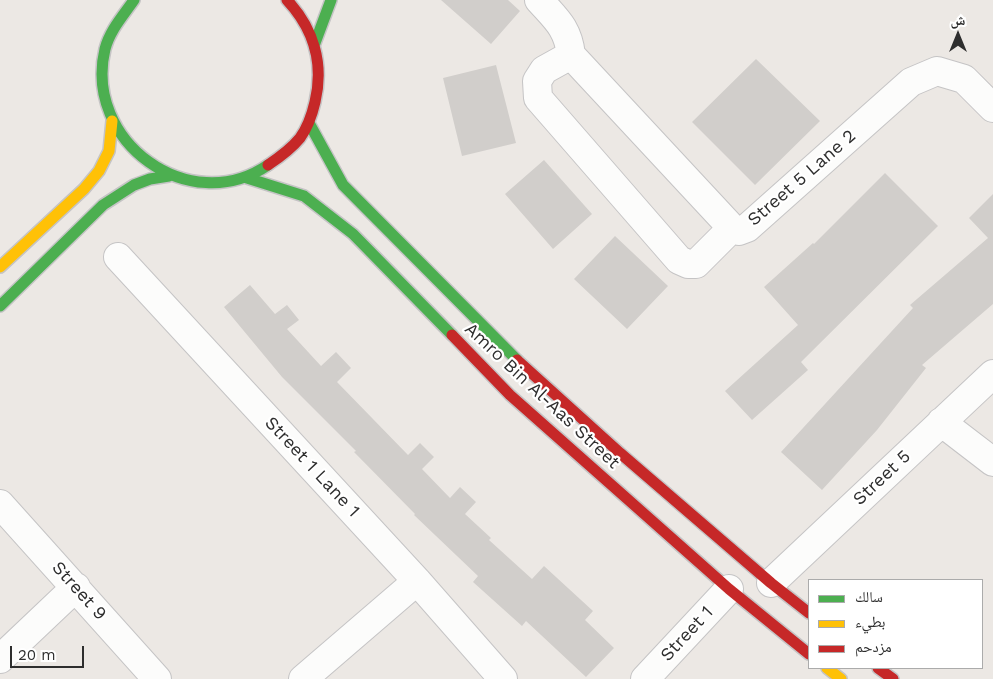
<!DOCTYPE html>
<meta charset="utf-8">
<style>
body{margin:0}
#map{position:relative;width:993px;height:679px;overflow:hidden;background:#ece8e4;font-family:"Work Sans","Noto Naskh Arabic",sans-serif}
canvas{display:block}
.legend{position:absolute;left:808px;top:579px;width:175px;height:90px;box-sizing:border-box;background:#fff;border:1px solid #ababab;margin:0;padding:6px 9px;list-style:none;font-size:15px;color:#2e2e2e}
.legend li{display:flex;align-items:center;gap:10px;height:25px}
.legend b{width:25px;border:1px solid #ababab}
.north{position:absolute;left:933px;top:10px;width:50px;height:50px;-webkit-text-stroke:4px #fff;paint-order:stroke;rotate:0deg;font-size:14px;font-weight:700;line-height:20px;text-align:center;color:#2e2e2e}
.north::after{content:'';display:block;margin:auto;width:18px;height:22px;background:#2e2e2e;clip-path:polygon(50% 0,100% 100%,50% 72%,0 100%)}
.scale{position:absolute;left:10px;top:646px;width:74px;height:22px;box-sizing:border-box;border:2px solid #2e2e2e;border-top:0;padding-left:6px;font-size:15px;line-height:18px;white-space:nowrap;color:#2e2e2e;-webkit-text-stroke:4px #fff;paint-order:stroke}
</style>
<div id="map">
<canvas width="993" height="679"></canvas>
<ul class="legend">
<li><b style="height:6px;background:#4caf50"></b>سالك</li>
<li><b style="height:6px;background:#ffc107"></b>بطيء</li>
<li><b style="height:6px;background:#c62828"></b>مزدحم</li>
</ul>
<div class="north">ش</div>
<div class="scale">20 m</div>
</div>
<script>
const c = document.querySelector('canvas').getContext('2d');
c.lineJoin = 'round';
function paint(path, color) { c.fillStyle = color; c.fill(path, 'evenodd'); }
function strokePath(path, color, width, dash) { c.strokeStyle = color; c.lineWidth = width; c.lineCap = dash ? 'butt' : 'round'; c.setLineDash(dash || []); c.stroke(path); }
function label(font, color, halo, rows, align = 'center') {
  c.font = font + ' "Work Sans",sans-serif'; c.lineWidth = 4.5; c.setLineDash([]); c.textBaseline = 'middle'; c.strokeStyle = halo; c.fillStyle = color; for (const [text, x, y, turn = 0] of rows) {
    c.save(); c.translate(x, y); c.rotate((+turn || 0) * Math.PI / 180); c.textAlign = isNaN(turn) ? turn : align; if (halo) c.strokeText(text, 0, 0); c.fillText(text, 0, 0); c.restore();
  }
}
const building = new Path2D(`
 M441,0H508L520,11L491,44Z
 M756,59L820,121L755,185L692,122Z
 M496,65L516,143L462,156L443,78Z
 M544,160L592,214L553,249L505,194Z
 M885,173L938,226L801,362L808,370L752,420L725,391L798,325L764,287L813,243L814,244Z
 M993,194V304L922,365L926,368L877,430L822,490L781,452L913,308L910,305L988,238L969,218Z
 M615,236L668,286L627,329L574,279Z
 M250,285L275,314L287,305L299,320L287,329L321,366L336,352L351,368L337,382L408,455L420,443L434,457L422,469L450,498L460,487L476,502L465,514L491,538L489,540L532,579L544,566L593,611L585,620L614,648L586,677L526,621L522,626L473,582L478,576L414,515L415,514L354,452L356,451L282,377L224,307Z`);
const street = new Path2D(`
 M539,0C556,19 568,28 571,55L732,228L739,231L747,228L911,82L937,71L964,79L993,108
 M571,55L544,70L537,81L538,98L679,260L688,264H696L732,228
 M118,257L417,581L503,679
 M941,422L993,462
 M0,504L157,679
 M771,583L993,374
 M0,659L76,587
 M303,679L417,581
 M645,679L729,589`);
const fast = new Path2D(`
 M134,0C123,16 110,30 105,49C83,141 189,219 268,165
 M315,43L331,0
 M309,123L343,185L517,360
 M247,178L304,196L353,234L452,335
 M0,306L103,205L134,185L150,179L169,176`);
const slow = new Path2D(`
 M0,267L84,189L99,171L109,151L112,121
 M827,668L841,679`);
const jam = new Path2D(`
 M268,165C280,157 291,149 300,138C308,127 312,115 315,102C324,64 314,29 287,0
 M452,335L510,395L729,589L809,654
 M517,360L620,453L771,583L809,613
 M878,668L893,679`);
const streetNames = [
 ["Street 5 Lane 2",802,178,-41],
 ["Amro Bin Al-Aas Street",542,396,43],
 ["Street 1 Lane 1",312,467,47],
 ["Street 5",882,478,-43],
 ["Street 9",79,591,48],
 ["Street 1",687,634,-47]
];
paint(building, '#d1cecb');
strokePath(street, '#c5c4c5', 30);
strokePath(fast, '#c5c4c5', 14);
strokePath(slow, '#c5c4c5', 14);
strokePath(jam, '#c5c4c5', 14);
strokePath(street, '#fcfcfb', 28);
strokePath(fast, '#4caf50', 11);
strokePath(slow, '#ffc107', 11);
strokePath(jam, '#c62828', 11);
label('18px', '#2e2e2e', '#fff', streetNames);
</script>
